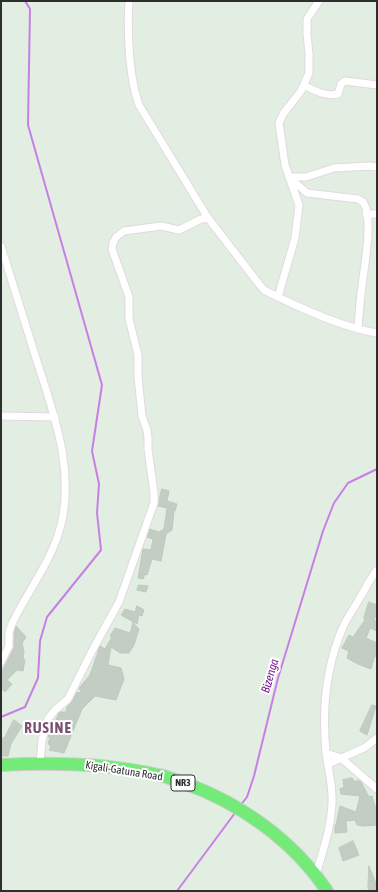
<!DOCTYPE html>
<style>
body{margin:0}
#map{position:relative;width:378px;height:892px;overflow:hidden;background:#e2eee2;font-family:"Asap Condensed",sans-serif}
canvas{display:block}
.frame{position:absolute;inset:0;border:2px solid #2e2e2e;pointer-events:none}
</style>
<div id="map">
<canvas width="378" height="892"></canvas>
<div class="frame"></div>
</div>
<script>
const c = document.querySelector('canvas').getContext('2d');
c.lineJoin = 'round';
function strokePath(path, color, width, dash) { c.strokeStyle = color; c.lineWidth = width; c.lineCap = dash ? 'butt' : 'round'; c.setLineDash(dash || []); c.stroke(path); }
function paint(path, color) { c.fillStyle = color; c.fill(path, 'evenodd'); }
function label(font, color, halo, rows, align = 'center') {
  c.font = font + ' "Asap Condensed",sans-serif'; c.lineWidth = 4; c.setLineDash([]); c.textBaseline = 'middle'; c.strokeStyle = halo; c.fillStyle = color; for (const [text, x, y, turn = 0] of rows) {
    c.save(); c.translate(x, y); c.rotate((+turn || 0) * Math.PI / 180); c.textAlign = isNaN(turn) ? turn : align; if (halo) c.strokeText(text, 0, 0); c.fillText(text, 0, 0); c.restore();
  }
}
const stream = new Path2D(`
 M1,717L25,707L38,678L40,641L47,617L101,550L97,513L99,484L92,451L102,385L28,125L30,9L25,1
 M240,806L247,797L254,776L278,678L323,531L334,503L348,483L377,469
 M177,891L235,813`);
const building = new Path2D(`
 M162,489L169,491L167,501L177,504L175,511H174L172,530L166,534L161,561L152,559L147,575L145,574L143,579L138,578L143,549L151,550L153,539L147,537L150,529L159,532L164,529L167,508L158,506Z
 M139,585L148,586L146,592L137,590Z
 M369,602L377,605V611L374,621H377V631L370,628L366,638L377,643V654L374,658L371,669L358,664L347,658L349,651L342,648L349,635L353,637L365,620L364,618Z
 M137,606L144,610L142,616L139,615L137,624L121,615L125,609L135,612Z
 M133,623L139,629L134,645L129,653H120L111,647L108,665L121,668L124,679L116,700L95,696L82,709L64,753L49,750L51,747L48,743L50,738L48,737L59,713L61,712H66L67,707L72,701L76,693L81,692L79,688L90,675L100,646L105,649L112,637L110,636L115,628L130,633Z
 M16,626L26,637L22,643L24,652L23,658L25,660L23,671L17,670L7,680L12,684L5,692L1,688V673L14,648V634Z
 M372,705L376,706L367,735L360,731Z
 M14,720L22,726L11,744L8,756H1V738H4Z
 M352,778L355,782L358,780L361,782L369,797L372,796L377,813V825L364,826L357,825L355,820L346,821L347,832L335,833V825H336L340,806L356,812L360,796L341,794L340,789L344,787L343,780Z
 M353,841L359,855L343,861L339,848Z
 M369,866L377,886V891H369L368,888Z`);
const minor = new Path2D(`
 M129,1C127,30 129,78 139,105L208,218
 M304,85C314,91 326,97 338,94L341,84L345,81L377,85
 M289,177L307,193L358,199C358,199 363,202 363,202C374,216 364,268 362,286C360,300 359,315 358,329
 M289,177H306L334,168L370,166L377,167
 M366,214H377
 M1,246C12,282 24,319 35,355C53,412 78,475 58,535C47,568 25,595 11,626L9,633V646L1,662
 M278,297C307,311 345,328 377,333
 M1,416L55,417
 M326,753L341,758L377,789
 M40,763L42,740L48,719L55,710L68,699L93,649L119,602L154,503V493L148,449V438L147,430L142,416L138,377V355L129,319V297L112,249L113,243L116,237L124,231L161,226L179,230L201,219L208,218L259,284L264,290L278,297L295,238L299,205L285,165L279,123L283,114L301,91L309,73V54L307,34V19L319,1
 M328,764L364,748L377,738
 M316,874C323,851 331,828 332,803C333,786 328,769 326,752C322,710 326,666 343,627C347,618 353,610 358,601C364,591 370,579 377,570`);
const trunk = new Path2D(`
 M1,765C54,762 106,763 158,775C166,776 174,780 181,782C239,802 293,840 327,891`);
const shields = [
 [183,783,24]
];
const shieldNames = [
 ["NR3",183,783]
];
const streetNames = [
 ["Kigali-Gatuna Road",124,771,9]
];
const waterNames = [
 ["Bizenga",270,676,-74]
];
const districtNames = [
 ["RUSINE",48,728]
];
strokePath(stream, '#c87fe5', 2);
paint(building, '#c4cdc4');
strokePath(building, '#bbc9bc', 1);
strokePath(minor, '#e4d7e1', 9);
strokePath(trunk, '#cdcdcd', 14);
strokePath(minor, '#fff', 7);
strokePath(trunk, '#74eb79', 12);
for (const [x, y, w] of shields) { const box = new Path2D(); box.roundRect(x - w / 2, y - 8, w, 16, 3); c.fillStyle = '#fff'; c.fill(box); strokePath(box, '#2e2e2e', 1); }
label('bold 10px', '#2e2e2e', null, shieldNames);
label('11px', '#2e2e2e', '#fff', streetNames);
label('italic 12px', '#7c1a95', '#fff', waterNames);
c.letterSpacing = '1px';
label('bold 15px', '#7b5170', '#fff', districtNames);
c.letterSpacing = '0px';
</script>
